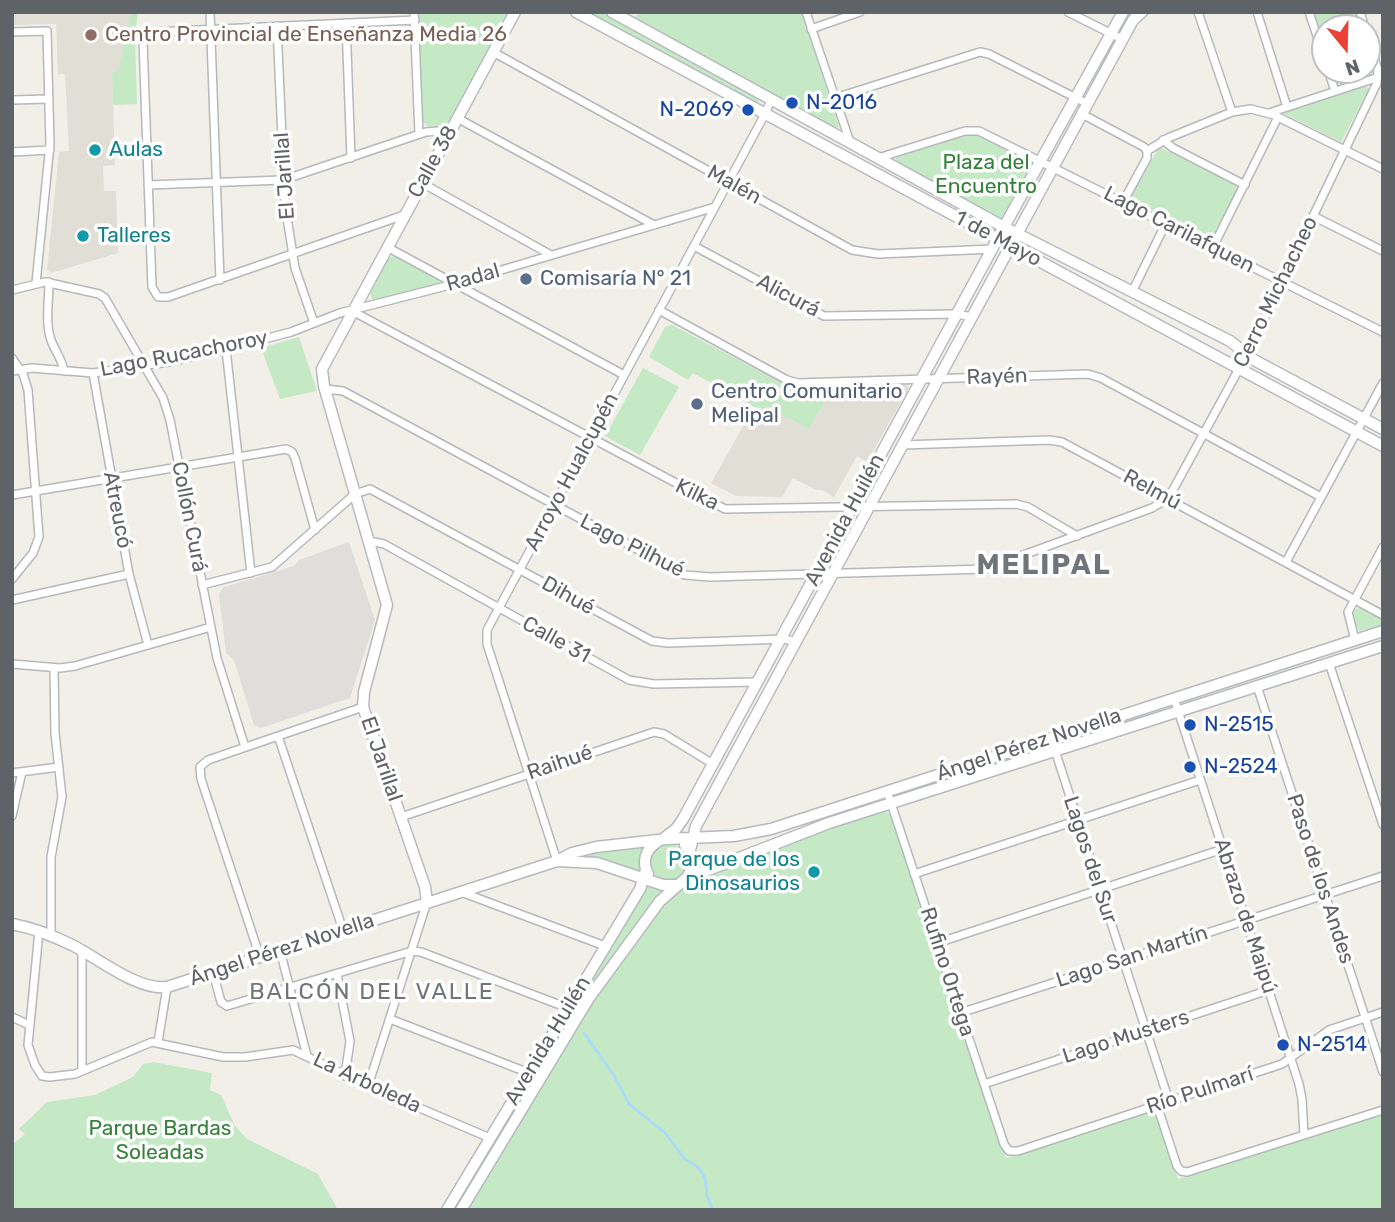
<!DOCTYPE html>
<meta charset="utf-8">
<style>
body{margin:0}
#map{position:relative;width:1395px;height:1222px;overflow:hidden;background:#f1efe8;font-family:Rubik,sans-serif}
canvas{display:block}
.frame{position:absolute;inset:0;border:14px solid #5f6368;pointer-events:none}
.north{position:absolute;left:1311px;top:14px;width:70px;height:70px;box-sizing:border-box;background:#fff;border:2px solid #bfc1c3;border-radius:50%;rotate:161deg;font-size:19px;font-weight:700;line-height:28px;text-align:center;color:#5f6368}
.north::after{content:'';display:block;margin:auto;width:24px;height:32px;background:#ea4335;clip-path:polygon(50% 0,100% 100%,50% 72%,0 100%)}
</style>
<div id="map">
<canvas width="1395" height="1222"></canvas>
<div class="frame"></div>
<div class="north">N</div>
</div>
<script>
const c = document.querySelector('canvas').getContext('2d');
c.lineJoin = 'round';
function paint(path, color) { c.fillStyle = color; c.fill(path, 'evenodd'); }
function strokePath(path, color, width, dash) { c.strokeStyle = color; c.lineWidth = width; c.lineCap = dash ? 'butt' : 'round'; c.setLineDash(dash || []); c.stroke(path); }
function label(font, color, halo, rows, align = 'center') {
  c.font = font + ' Rubik,sans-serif'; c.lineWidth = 7; c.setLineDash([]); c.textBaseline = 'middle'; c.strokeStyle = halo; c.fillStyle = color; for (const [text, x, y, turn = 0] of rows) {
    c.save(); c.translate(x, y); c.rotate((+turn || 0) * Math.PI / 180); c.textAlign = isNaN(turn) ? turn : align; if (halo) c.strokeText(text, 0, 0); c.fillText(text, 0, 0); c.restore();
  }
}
const industrial = new Path2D(`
 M349,542L375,620L350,698L261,728L254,725L234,660L226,653L219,594L224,587L294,566L299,560Z`);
const education = new Path2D(`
 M12,12H131L118,72L112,73L115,165L103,166L104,191H116L118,253L51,273L47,270L59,152L69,151L65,74H58L56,24L12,25Z
 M905,383L909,387L867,462L857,456L834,497L822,490H816L793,478L782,497L736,496L711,483L754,407L768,415L778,413L809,429L832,389Z`);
const green = new Path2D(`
 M131,12H138L135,36L137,104L113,105L112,72H118Z
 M418,12H508L449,122L444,125L429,127L422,121Z
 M584,12H605L759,97L758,103L756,104Z
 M642,12H801L839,127L833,128L636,20L635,16Z
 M1314,12H1355L1360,28H1325V47Z
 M1367,49L1373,68V73L1344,84L1338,83L1332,70H1367Z
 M1365,85L1369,89L1341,142L1285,114L1286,112Z
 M967,134H980L1032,163L1033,167L1003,219L895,161L897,155Z
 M1159,147L1236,185L1237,192L1210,240L1130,199Z
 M393,256L439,280L440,283L373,300L370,294L388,259Z
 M672,325L794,389H832L809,429L778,413L769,415L693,373L688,380L649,357L665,327Z
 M299,337L317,391L280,399L261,348Z
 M643,368L679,387L640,455L605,436Z
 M1360,607L1383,619V625L1359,631L1352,616L1355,610Z
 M881,811L887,812L893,818L1006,1158L1151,1112L1156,1116L1178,1179L1383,1114V1210H466L600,988L662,903L687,883L814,833Z
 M650 863a19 19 0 1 1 38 0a19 19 0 1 1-38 0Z
 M644,846L642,870L639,872L572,859L578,854Z
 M650,885L660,890V894L593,986L457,1210H452L646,888Z
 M153,1062L212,1073L210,1090L221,1095L235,1126L247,1139L318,1174L338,1210H12V1145L25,1134L19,1129L47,1102L95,1095L133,1077L143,1064Z`);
const stream = new Path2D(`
 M584,1033L613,1074L629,1104L665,1133L685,1159L699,1168L705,1178L707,1196L713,1210`);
const street = new Path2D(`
 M210,12L220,280
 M414,12L419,134
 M806,12L850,142
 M1068,12L1122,39
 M1198,12L1232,112
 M1257,12L1287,107
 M1309,12L1325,60
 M1360,12L1365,28
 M346,23L351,158
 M277,26L285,205L295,268L314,323
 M811,29L860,12
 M12,32L47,31L50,144L36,283
 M493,52L852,250L878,254L993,249
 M1328,70L1335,91
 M835,98L980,52L989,54L1088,104
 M12,100L49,99
 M1269,113L1382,76
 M1082,114L1144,147L1147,151
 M457,118L654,225
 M1163,140L1173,148L1245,185
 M1147,151L1168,138L1232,112L1251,109L1274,115L1383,169
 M12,152L50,150
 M878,158L965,131H979L1383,332
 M422,183L551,255
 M148,185L283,180L426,132L451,130
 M1123,202L1147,158V151
 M404,215L168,297H158L152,287L143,41L146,34L155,32L415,20
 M1313,216L1383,251
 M694,246L824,316L957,314L972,317
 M387,247L624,375
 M1213,247L1278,117
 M49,282C49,300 45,323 51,340C55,351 62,359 64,371
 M12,290L45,282L99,294L105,298L163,398L170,420L217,658L245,747
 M1132,292L1166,223
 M659,310L787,380L798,383L1088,374L1101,378L1321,497
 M352,311L725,509L1016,504L1028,507L1077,536
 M226,349L251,573
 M12,358L23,374L28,390L39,537L33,553L12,579
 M12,371L32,368L93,373L168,362L226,349L291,332L340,313L454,284L715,207
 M93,373L129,574L148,645
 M325,389L343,391L685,575L710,577L985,569L1152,508L1162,502L1173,490L1247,354L1377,83L1378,70L1367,36
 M903,445L1049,440L1062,442L1383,615
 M12,495L286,449L292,452L295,458L315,530
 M369,541L384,544L629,680L654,684L758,682
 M1286,562L1383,383
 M202,585L272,567L355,494L370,489L652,641L668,643L785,639L796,642
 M12,600L129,574
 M1355,640L1348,612L1383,547
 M1329,663L1383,825
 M12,664L60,668L75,666L211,627
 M1257,686L1383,1072
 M1174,698L1299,1084L1302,1099L1304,1135
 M278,736L343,930
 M1051,738L1169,1101
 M12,773L59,767
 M887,791L1004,1144L1009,1151H1018L1282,1064L1329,1030L1383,1012
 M12,816L22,772
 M401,817L654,732L664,734L713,764
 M557,861L487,644V630L765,114L771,100
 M914,874L1200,780
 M461,892L605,946
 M39,931L28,1045L35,1065L42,1076L50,1077L75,1074L152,1042L223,1057H245L293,1050L368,1086L490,1138
 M51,935V857L62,797L55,733L54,668
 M937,943L1223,849
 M280,950L307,1056
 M260,957L201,779L200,767L208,760L363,707
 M213,972L221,1002L227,1006L412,951L421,952L568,1008
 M337,974L350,1041L345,1076
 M960,1013L1383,876
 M12,1017L29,1025
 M390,1019L529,1073
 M158,1042L167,987
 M82,1071V950
 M984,1084L1269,990
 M368,1086L427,902
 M1157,1105L1177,1166L1181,1171L1187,1172L1383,1110`);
const secondary = new Path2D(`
 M576,12L1383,446
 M612,12L1004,227L1230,341L1254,360L1383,429
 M663,839L676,829L683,819L1004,227L1123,12
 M685,845C694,856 694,868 686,879
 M690,850L696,826L1133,20L1142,12
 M558,861L597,863L663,885H675
 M648,874C642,862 645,850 657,842
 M427,902L425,887L363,707L364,692L387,605L324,386L322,369L515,12
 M12,924C34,928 54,936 74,946C99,959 139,991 167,987L557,861L572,853L596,847L667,839L734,836L771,829L1383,631
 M447,1210L640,889L646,870
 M461,1210L589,998L660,901L685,879L829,823L1383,646`);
const markers = [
 [91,35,7,"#8d6e63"],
 [792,103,7,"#1a4fb4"],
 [748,110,7,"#1a4fb4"],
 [95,150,7,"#0f9aa8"],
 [83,236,7,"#0f9aa8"],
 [526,279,7,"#5c6f8a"],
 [697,404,7,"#5c6f8a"],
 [1190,725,7,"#1a4fb4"],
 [1190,767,7,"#1a4fb4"],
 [814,872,7,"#0f9aa8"],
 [1283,1045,7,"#1a4fb4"]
];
const educationNames = [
 ["Centro Provincial de Enseñanza Media 26",105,35]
];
const transitNames = [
 ["N-2016",806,103],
 ["N-2069",734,110,"right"],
 ["N-2515",1204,725],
 ["N-2524",1204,767],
 ["N-2514",1297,1045]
];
const cultureNames = [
 ["Aulas",109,150],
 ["Talleres",97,236],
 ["Parque de los",800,860,"right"],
 ["Dinosaurios",800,884,"right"]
];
const streetNames = [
 ["Calle 38",433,162,-61],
 ["El Jarillal",285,176,-94],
 ["Malén",734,185,29],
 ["Lago Carilafquen",1179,230,27],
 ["1 de Mayo",998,239,28],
 ["Radal",473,278,-16],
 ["Cerro Michacheo",1276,292,-64],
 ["Alicurá",788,296,28],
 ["Lago Rucachoroy",184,354,-11],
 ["Rayén",997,377,-2],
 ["Arroyo Hualcupén",572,472,-62],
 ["Relmú",1152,490,28],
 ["Kilka",697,495,26],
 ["Atreucó",117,510,79],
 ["Collón Curá",189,517,79],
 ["Avenida Huilén",845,520,-62],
 ["Lago Pilhué",632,546,27],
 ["Dihué",568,596,29],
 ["Calle 31",556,640,29],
 ["Ángel Pérez Novella",1029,745,-18],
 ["El Jarillal",381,759,71],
 ["Raihué",560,763,-19],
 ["Lagos del Sur",1090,860,72],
 ["Paso de los Andes",1320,879,72],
 ["Abrazo de Maipú",1245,916,72],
 ["Ángel Pérez Novella",282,950,-18],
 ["Lago San Martín",1132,957,-18],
 ["Rufino Ortega",947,972,72],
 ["Lago Musters",1126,1037,-18],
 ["Avenida Huilén",548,1041,-59],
 ["La Arboleda",367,1083,25],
 ["Río Pulmarí",1200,1091,-18]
];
const parkNames = [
 ["Plaza del",986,163],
 ["Encuentro",986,187],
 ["Parque Bardas",160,1129],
 ["Soleadas",160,1153]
];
const serviceNames = [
 ["Comisaría N° 21",540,279],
 ["Centro Comunitario",711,392],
 ["Melipal",711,416]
];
const neighbourhoodNames = [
 ["BALCÓN DEL VALLE",372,992]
];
const districtNames = [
 ["MELIPAL",1044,566]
];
paint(industrial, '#e0deda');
paint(education, '#e1ded6');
paint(green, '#c5e8c5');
strokePath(stream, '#aadaff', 2.5);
strokePath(street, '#b5b8bc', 10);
strokePath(secondary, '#b6babf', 13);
strokePath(street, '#fff', 7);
strokePath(secondary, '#fff', 10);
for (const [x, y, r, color] of markers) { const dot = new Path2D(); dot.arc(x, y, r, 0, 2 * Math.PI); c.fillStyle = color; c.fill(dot); strokePath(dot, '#fff', 2.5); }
label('21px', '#785e54', '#fff', educationNames, 'left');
label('21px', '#164399', '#fff', transitNames, 'left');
label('21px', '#0d838f', '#fff', cultureNames, 'left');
label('21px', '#5f6368', '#fff', streetNames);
label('21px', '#348238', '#fff', parkNames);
label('21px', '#4e5e75', '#fff', serviceNames, 'left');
c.letterSpacing = '2px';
label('23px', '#70757a', '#fff', neighbourhoodNames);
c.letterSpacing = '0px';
c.letterSpacing = '2px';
label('bold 28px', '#70757a', '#fff', districtNames);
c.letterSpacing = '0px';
</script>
